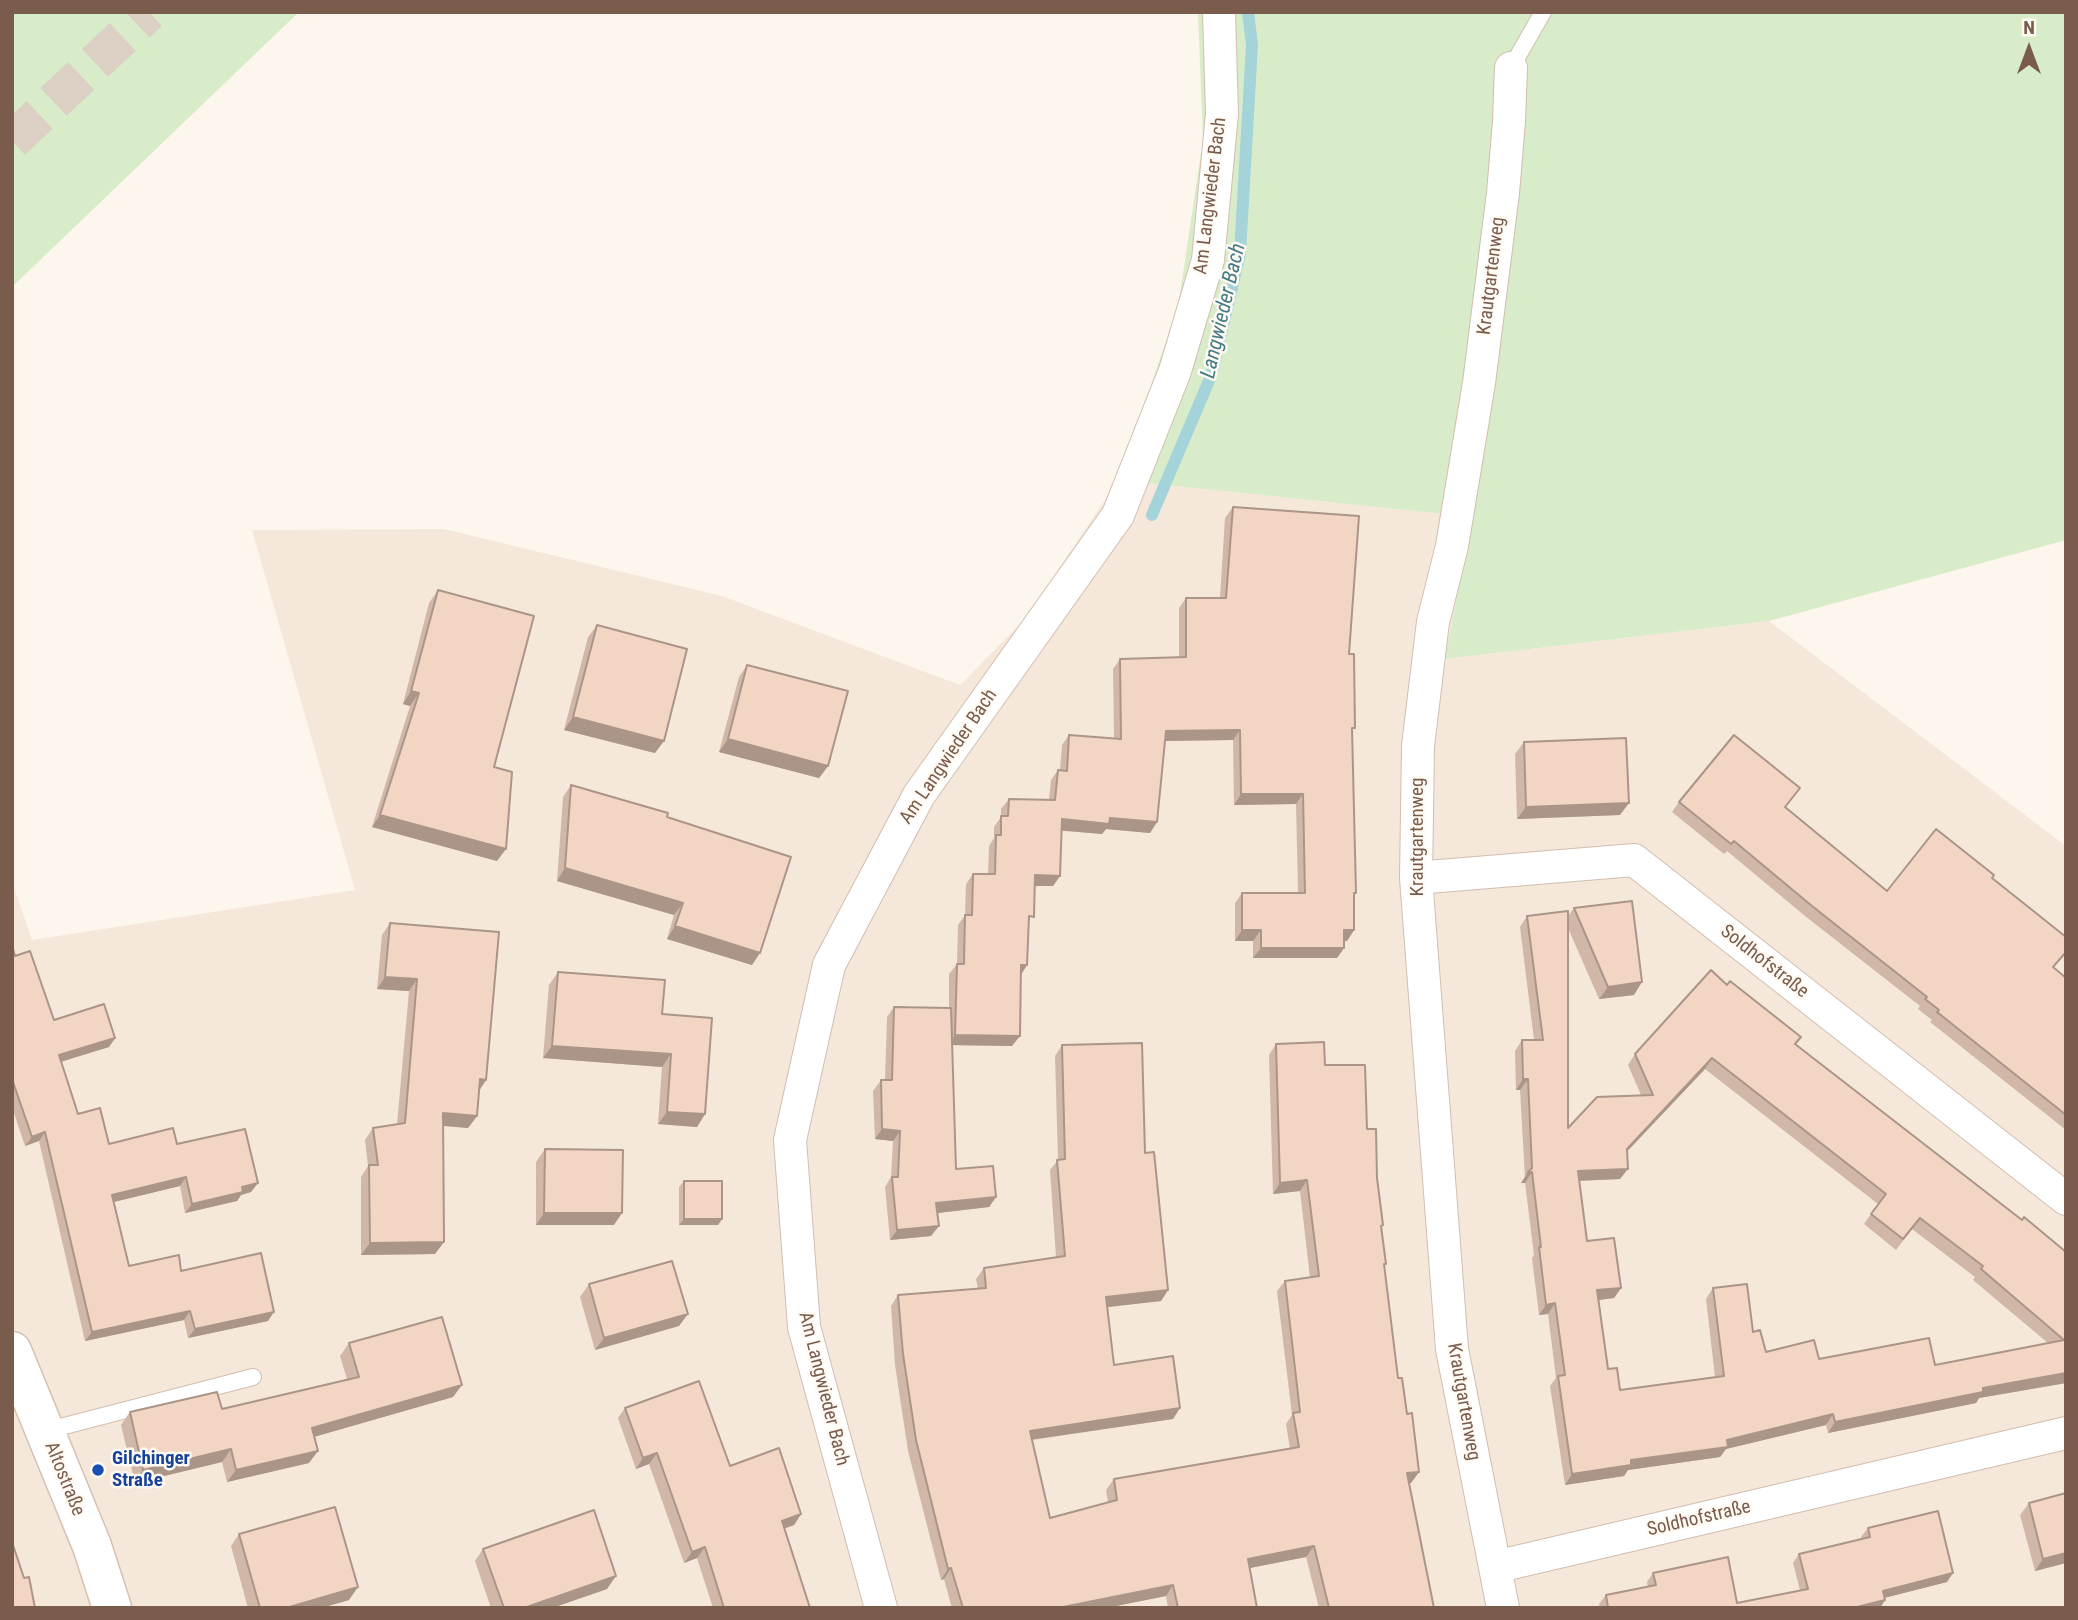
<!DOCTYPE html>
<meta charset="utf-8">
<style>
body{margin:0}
#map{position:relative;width:2078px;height:1620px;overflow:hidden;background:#fdf6ec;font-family:"Roboto Condensed",sans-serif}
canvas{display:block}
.frame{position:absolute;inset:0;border:14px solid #7a5c4d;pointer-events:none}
.north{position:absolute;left:1994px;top:14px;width:70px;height:70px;-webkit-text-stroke:5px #fffaf3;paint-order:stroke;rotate:0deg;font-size:19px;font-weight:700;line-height:28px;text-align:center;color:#7a5c4d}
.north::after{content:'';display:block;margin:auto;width:24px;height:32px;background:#7a5c4d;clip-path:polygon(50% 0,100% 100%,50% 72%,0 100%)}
</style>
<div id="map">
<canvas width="2078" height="1620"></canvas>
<div class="frame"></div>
<div class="north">N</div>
</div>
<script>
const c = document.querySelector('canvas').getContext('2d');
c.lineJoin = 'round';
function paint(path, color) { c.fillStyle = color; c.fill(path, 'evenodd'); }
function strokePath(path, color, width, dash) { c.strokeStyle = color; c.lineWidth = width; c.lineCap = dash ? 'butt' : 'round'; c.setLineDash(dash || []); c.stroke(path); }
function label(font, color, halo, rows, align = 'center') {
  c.font = font + ' "Roboto Condensed",sans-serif'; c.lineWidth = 5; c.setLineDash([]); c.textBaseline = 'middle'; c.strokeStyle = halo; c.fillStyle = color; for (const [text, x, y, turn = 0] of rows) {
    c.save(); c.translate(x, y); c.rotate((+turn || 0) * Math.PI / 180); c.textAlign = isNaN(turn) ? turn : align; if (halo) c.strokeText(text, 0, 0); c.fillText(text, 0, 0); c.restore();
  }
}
const residential = new Path2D(`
 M1118,480L1473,517L1445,659L1769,621L2066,846V1608H12V882L32,940L355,890L252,530L444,529L722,596L960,685L1027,617Z`);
const green = new Path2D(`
 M12,12H299L12,287Z
 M1198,12H2066V540L1769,621L1445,659L1472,517L1118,480L1178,307L1203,140Z`);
const stream = new Path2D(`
 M1152,515L1211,376L1240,253L1252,45L1248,12`);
const motorwayTunnel = new Path2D(`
 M12,141L149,12`);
const service = new Path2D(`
 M1511,68L1543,12
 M45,1431L253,1377`);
const minor = new Path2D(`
 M1416,878L1634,860L2066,1199
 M1495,1567L2066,1433
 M881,1608L804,1327L790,1140L829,965L919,795L1118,515L1175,371L1208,260L1222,114L1219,12
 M1503,1608L1452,1349L1416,878L1418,746L1433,622L1452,546L1479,383L1503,193L1509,121L1511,68`);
const secondary = new Path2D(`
 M12,1351L92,1546L112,1608`);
const wall = new Path2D(`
 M1233,507L1349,654L1352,732L1354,930L1347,941H1344V948L1337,958H1253V941H1235V903L1242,893H1298L1296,804L1234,805L1233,740L1165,741L1157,822L1150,833L1106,829L1102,834L1061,830L1060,876L1053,886H1035L1029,924L1027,965L1021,975L1012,1046L952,1045L956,1169L996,1197L989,1207L937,1213L931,1236L890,1240L885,1187L891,1177L893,1141L875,1139L873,1091L881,1080H885L887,1017L894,1007L949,1008V974L957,964L958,925L965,915L966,884L973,874H988L989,846L994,838V827L1001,817V809L1009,799H1049L1051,780L1058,770H1060L1062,745L1069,735L1114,738L1113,669L1120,659L1179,658V608L1186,598H1220L1225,518Z
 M438,590L494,767L497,861L372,827L410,706L403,704L429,603Z
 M597,625L655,753L564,730L588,637Z
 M747,665L828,766L819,778L719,752L739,677Z
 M1524,742L1620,815L1517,819L1515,754Z
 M571,785L667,817L752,965L667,939L674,915L557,881L563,797Z
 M1793,798L1785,807L1887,891L1992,878L2054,968L2066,978V1130L1930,1022L1932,1020L1918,1009L1920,1006L1805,916L1727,851L1724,854L1672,812L1679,802Z
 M1574,908L1634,995L1599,999L1568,928V1128L1641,1095L1628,1065L1635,1054L1795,1045L2022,1220L2066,1252V1383L1979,1398L1976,1403L1828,1433L1826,1425L1726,1449L1720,1457L1628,1470L1624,1476L1565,1485L1550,1386L1556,1378L1548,1314L1539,1315L1532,1258L1534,1255L1525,1183H1521L1525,1178L1520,1090H1516L1515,1051L1522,1040H1534L1520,927L1527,916H1568ZM1705,1069L1878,1204L1864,1224L1896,1250L1912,1229L1975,1277L1973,1280L2048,1343L1935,1365L1819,1359L1766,1352L1753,1332L1713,1288L1706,1299L1715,1377L1620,1390L1608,1369L1599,1300L1614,1298L1621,1288L1587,1241L1579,1181L1620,1179L1627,1151Z
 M390,923L486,1080L479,1091L477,1116L468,1128L443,1126L435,1254L361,1255V1177L368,1166L365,1140L373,1128L397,1124L409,991L377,989L382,935Z
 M12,945L15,956L54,1020L115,1038L109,1047L61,1062L78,1114L109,1144H177L251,1192L241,1195L237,1201L185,1213L180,1186L114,1202L129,1266L181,1271L268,1321L188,1338L184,1320L85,1341L39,1141L25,1146L12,1107Z
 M558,972L662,1014L705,1114L697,1127L658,1124L662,1067L543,1058L549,985Z
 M1276,1044L1325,1065L1367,1129L1377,1178L1383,1225L1381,1228L1384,1267L1398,1378L1407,1414L1419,1472L1411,1483H1409L1434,1608H1319L1306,1557L1249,1568L1257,1608H1168L1166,1596L1106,1608H952L944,1579L941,1580L908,1451L895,1365L891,1306L898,1295L978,1289L976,1279L984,1268L1056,1257L1050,1170L1058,1160L1055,1056L1062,1045L1145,1153L1168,1290L1161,1301L1108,1307L1114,1365L1180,1408L1173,1419L1032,1440L1050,1518L1108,1503L1106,1490L1114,1479L1290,1449L1286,1424L1292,1415L1277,1291L1285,1281L1310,1278L1300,1191L1273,1194L1269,1055Z
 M545,1149L614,1225H536V1162Z
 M684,1181L722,1219L718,1225H679V1187Z
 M589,1284L679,1326L595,1350L580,1297Z
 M349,1343L453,1397L314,1437L309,1463L227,1482L222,1462L135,1483L121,1425L130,1412L222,1409L347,1379L340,1356Z
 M625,1408L730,1466L801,1514L794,1525L785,1528L810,1608H713L697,1558L684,1563L649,1464L636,1469L618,1418Z
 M2029,1503L2066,1563L2035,1571L2020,1515Z
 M1868,1528L1947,1582L1884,1598L1885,1600L1880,1608H1600L1599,1604L1606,1595L1648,1587L1647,1582L1653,1573L1737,1603L1800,1590L1793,1563L1799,1554L1862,1539L1861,1537Z
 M239,1534L349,1600L321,1608H248L231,1546Z
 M483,1549L607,1589L552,1608H491L475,1561Z`);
const shadedWall = new Path2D(`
 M411,691L419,693L410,706L403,704Z
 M573,717L664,741L655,753L564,730Z
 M1240,730L1233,740L1159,741L1166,731Z
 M728,739L828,766L819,778L719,752Z
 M1241,794H1303L1296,804L1234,805Z
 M1629,803L1620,815L1517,819L1526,807Z
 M380,815L506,849L497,861L372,827Z
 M1110,818L1157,822L1150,833L1106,829L1102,834L1054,830L1062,819Z
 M565,868L683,903L674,915L557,881Z
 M1035,875L1060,876L1053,886H1027Z
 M675,926L760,953L752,965L667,939Z
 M1242,930H1261L1253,941H1235Z
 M1344,930H1354L1347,941H1337Z
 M1261,948H1344L1337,958H1253Z
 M1021,965H1027L1020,976Z
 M385,977L417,979L409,991L377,989Z
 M1642,982L1634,995L1599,999L1608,987Z
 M955,1035L1020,1036L1012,1046L948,1045Z
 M115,1038L109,1047L53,1064L59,1055Z
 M552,1046L671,1054L662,1067L543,1058Z
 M1712,1058L1705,1069L1620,1159L1627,1149Z
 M480,1079L486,1080L478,1092Z
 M1523,1079H1528L1520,1090H1516Z
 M667,1112L705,1114L697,1127L658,1124Z
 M443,1113L477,1116L468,1128L435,1125Z
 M882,1129L900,1131L893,1141L875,1139Z
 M45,1132L39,1141L25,1146L32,1137Z
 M1628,1169L1620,1179L1571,1181L1578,1171Z
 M1528,1172H1532L1525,1183H1521Z
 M186,1177L180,1186L105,1204L112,1195Z
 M1307,1180L1300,1191L1273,1194L1280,1183Z
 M258,1183L251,1192L241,1195L237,1201L185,1213L192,1204Z
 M996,1197L989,1207L929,1214L936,1203Z
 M544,1213H622L614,1225H536Z
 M684,1219H722L718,1225H679Z
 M939,1226L931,1236L890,1240L897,1230Z
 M444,1242L435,1254L361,1255L370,1243Z
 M1621,1288L1614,1298L1590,1301L1597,1290Z
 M1168,1290L1161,1301L1099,1308L1106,1297Z
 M1555,1303L1548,1314L1539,1315L1546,1305Z
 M190,1311L184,1320L85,1341L92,1332Z
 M274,1312L268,1321L188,1338L195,1329Z
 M688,1314L679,1326L595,1350L604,1338Z
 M2066,1373V1383L1979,1398L1976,1403L1828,1433L1835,1422L1983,1388Z
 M462,1385L453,1397L303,1440L312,1428Z
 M1180,1408L1173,1419L1022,1441L1030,1431Z
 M1833,1414L1826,1425L1726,1449L1720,1457L1628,1470L1624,1476L1565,1485L1572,1474L1631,1460L1727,1440Z
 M231,1449L222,1462L135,1483L143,1470Z
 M318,1451L309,1463L227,1482L236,1470Z
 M657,1453L649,1464L636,1469L643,1458Z
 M1419,1472L1411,1483L1400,1484L1407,1473Z
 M801,1514L794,1525L775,1532L782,1521Z
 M1314,1546L1306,1557L1240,1570L1248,1559Z
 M705,1547L697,1558L684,1563L692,1552Z
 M2066,1553V1563L2035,1571L2043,1559Z
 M951,1568L944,1579L941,1580L948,1569Z
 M1953,1573L1947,1582L1876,1600L1883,1591Z
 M616,1576L607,1589L552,1608H524Z
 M1173,1585L1166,1596L1106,1608H1062Z
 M358,1587L349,1600L321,1608H286Z
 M1885,1600L1880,1608H1853Z`);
const building = new Path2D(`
 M1233,507L1359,516L1349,654H1354L1355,728H1352L1356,893H1354V930H1344V948H1261V930H1242V893H1305L1303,794H1241L1240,730L1166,731L1157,822L1110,818L1109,824L1062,819L1060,876L1035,875L1034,917L1029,916L1027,965H1021L1020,1036L955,1035L957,964H964L965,915H972L973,874H995L996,835H1001V816H1008L1009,799L1055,800L1058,770L1067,771L1069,735L1121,739L1120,659L1186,657V598H1226Z
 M438,590L534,616L494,767L512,772L506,849L380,815L419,693L411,691Z
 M597,625L687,649L664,741L573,717Z
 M747,665L848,691L828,766L728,739Z
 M1734,735L1800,788L1785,807L1887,891L1936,829L1994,875L1992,878L2066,937V952L2053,967L2066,978V1115L1937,1012L1939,1010L1925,999L1927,997L1812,906L1734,841L1731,844L1679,802Z
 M1626,738L1629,803L1526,807L1524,742Z
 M571,785L668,813L667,817L791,857L760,953L675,926L683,903L565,868Z
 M1632,901L1642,982L1608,987L1574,908Z
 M1568,911V1128L1597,1097L1653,1095L1635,1054L1711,970L1727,985L1730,981L1801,1037L1795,1044L2022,1220L2024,1217L2066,1252V1373L1983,1388V1392L1835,1422L1833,1414L1727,1440L1728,1447L1631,1460V1465L1572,1474L1558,1376L1565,1375L1555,1303L1546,1305L1539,1247H1541L1532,1172H1528L1532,1168L1528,1079H1523L1522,1040H1543L1527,916ZM1712,1058L1886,1194L1871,1214L1903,1239L1920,1218L1983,1266L1981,1269L2064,1340L1935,1365L1929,1338L1819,1359L1814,1340L1766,1352L1760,1330L1753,1332L1747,1284L1713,1288L1724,1376L1620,1390L1617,1368L1608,1369L1597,1290L1621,1288L1614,1238L1587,1241L1578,1171L1628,1169L1627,1149Z
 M390,923L499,932L486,1080L480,1079L477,1116L443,1113L444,1242L370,1243L369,1165H378L373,1128L405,1123L417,979L385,977Z
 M12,945L15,956L30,951L54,1020L104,1004L115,1038L59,1055L78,1114L100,1108L109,1144L173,1128L177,1144L245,1129L258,1183L242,1187L243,1192L192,1204L186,1177L112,1195L129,1266L179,1255L181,1271L261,1253L274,1312L195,1329L190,1311L92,1332L45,1132L32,1137L12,1079V1071H13L12,1067Z
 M558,972L665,980L662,1014L712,1018L705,1114L667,1112L671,1054L552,1046Z
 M894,1007L951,1008L956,1169L993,1166L996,1197L936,1203L939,1226L897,1230L892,1177H898L900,1131L882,1129L881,1080H892Z
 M1324,1042L1325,1065H1365L1367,1129H1376L1377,1178L1383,1225L1381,1226L1386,1264H1384L1398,1378H1402L1407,1414L1412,1413L1419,1472L1407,1473L1434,1608H1329L1314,1546L1248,1559L1257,1608H1178L1173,1585L1063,1607V1608H963L951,1568L948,1569L916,1440L903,1354L898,1295L986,1288L984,1268L1065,1256L1057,1160L1065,1159L1062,1045L1142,1043L1145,1153L1154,1152L1168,1290L1106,1297L1114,1365L1173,1356L1180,1408L1030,1431L1050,1518L1117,1500L1114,1479L1299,1447L1293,1413L1300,1412L1285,1281L1319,1276L1307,1180L1280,1183L1276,1044Z
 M545,1149L623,1150L622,1213H544Z
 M684,1181H722V1219H684Z
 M672,1261L688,1314L604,1338L589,1284Z
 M442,1317L462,1385L312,1428L318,1451L236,1470L231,1449L143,1470L130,1412L217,1392L222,1409L359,1377L349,1343Z
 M699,1381L730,1466L779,1448L801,1514L782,1521L810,1608H724L705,1547L692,1552L657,1453L643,1458L625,1408Z
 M2066,1493V1553L2043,1559L2029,1503Z
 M335,1507L358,1587L286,1608H260L239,1534Z
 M594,1510L616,1576L524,1608H504L483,1549Z
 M1938,1511L1953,1573L1883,1591L1885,1600L1853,1608H1608L1606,1595L1656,1585L1653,1573L1728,1557L1737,1603L1808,1589L1799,1554L1870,1537L1868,1528Z
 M12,1542L24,1578L29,1577L35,1608H12Z`);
const markers = [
 [98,1470,7,"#1a4fb4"]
];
const streetNames = [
 ["Am Langwieder Bach",1211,196,-83],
 ["Krautgartenweg",1492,276,-83],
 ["Am Langwieder Bach",949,757,-56],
 ["Krautgartenweg",1418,837,-90],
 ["Soldhofstraße",1764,962,38],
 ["Am Langwieder Bach",823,1389,76],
 ["Krautgartenweg",1463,1402,80],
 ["Altostraße",64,1479,68],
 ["Soldhofstraße",1699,1519,-13]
];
const transitNames = [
 ["Gilchinger",112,1459],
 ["Straße",112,1481]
];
const waterNames = [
 ["Langwieder Bach",1224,311,-77]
];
paint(residential, '#f5e8da');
paint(green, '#d8ecc9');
strokePath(stream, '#a5d3da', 12);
strokePath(motorwayTunnel, '#dcd0c4', 38, [38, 19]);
strokePath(service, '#d1beb0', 18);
strokePath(minor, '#d1beb0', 34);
strokePath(secondary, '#d6c0b0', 41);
strokePath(service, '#fff', 16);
strokePath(minor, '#fff', 32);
strokePath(secondary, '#fff', 38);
paint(wall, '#d1b7a8');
paint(shadedWall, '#aa9588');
paint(building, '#f3d5c3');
strokePath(building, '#aa9588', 2);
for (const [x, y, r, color] of markers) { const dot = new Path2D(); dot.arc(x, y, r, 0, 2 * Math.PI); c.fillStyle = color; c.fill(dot); strokePath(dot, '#fffaf3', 2.5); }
label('19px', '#7a5c4d', '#fffaf3', streetNames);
label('bold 19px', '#164399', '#fffaf3', transitNames, 'left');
label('italic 21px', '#437c86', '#fffaf3', waterNames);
</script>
